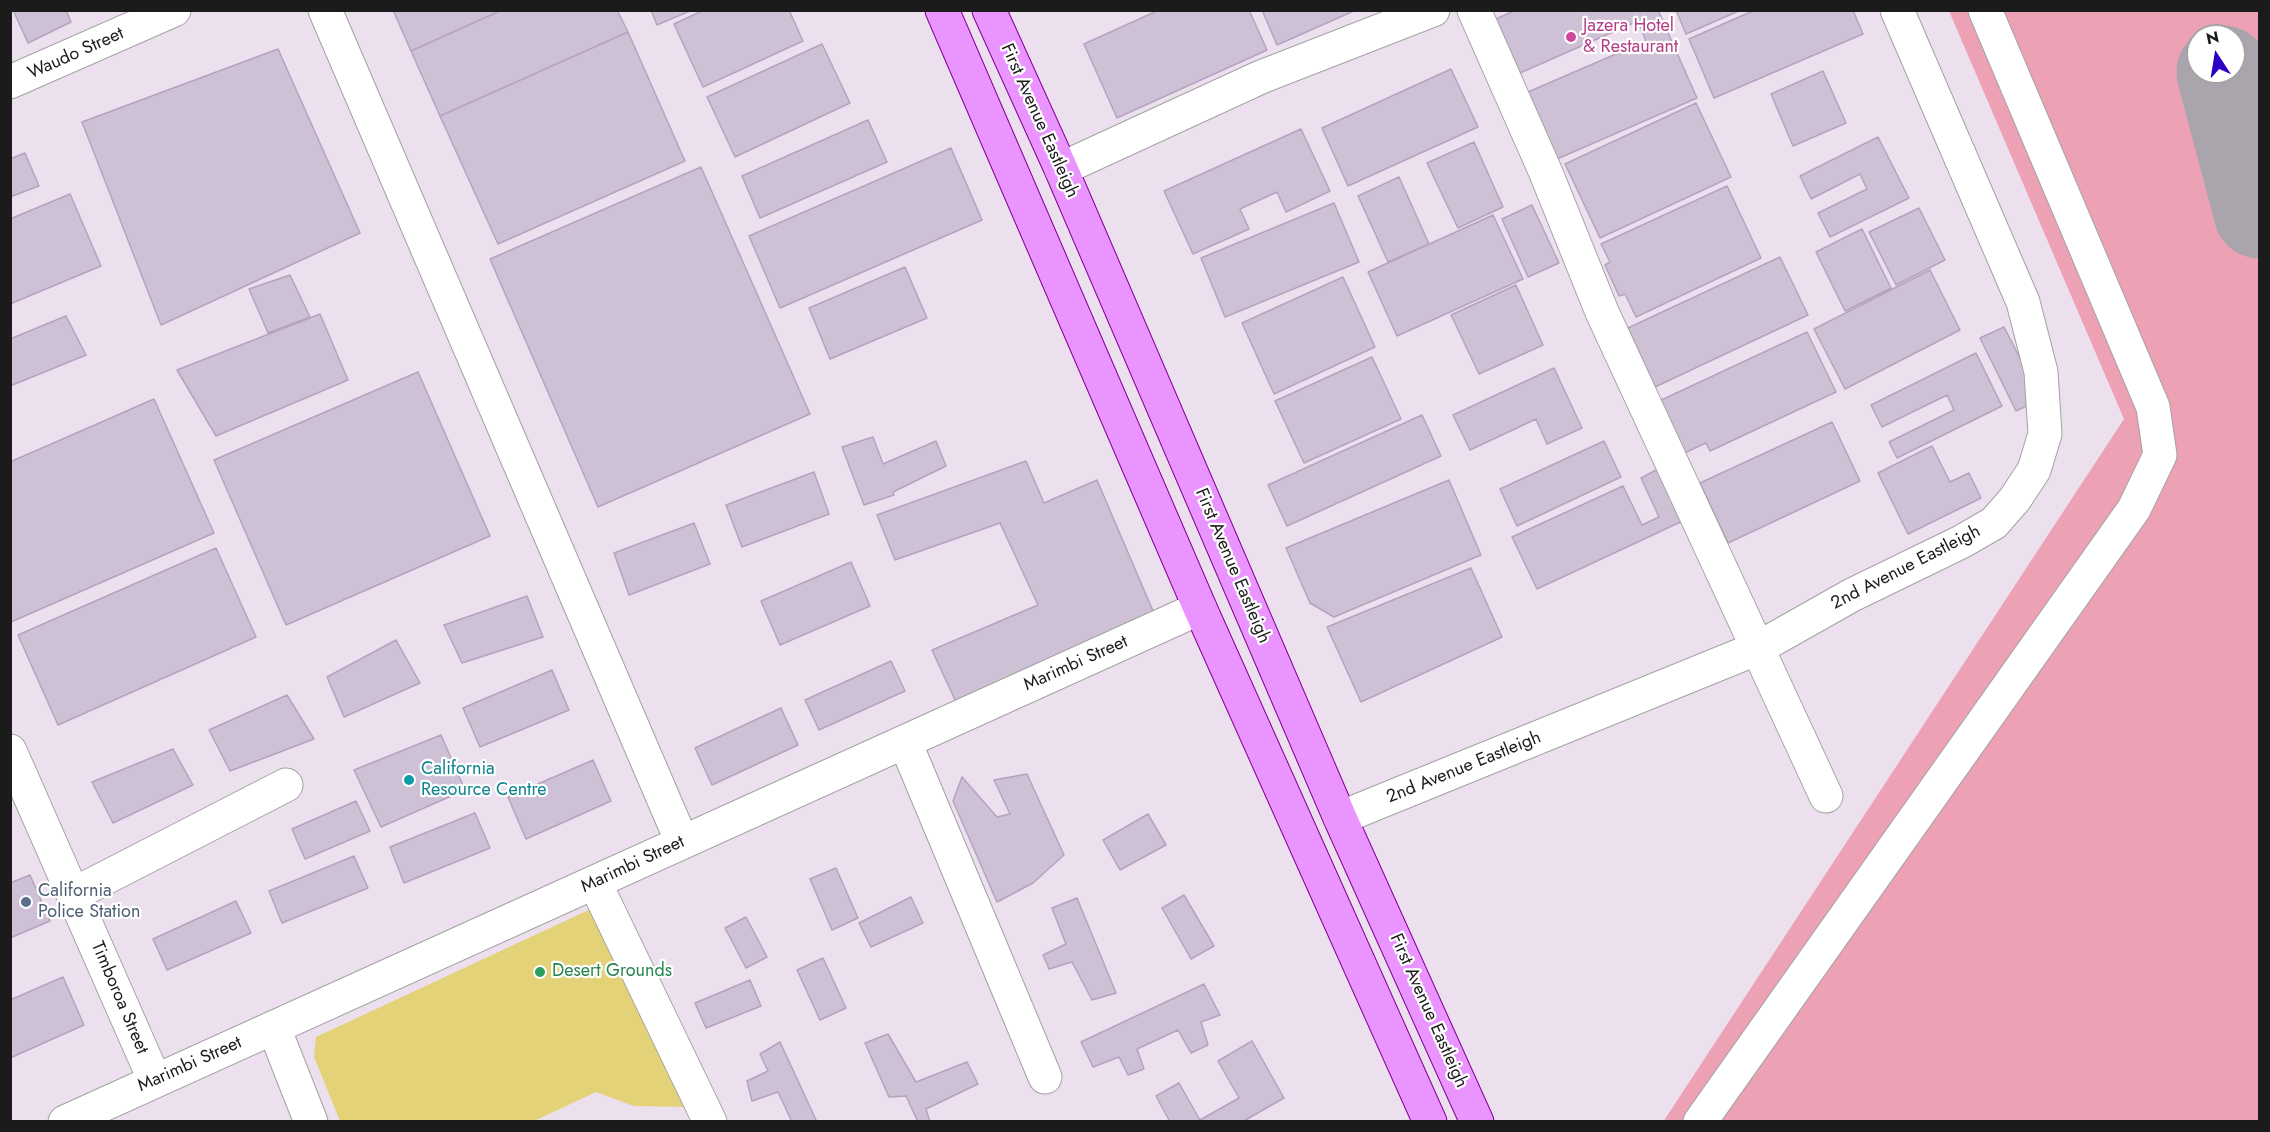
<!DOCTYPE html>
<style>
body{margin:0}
#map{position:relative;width:2270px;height:1132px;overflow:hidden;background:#ece0ee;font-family:Jost,sans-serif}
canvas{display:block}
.frame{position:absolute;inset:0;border:12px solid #1b1b1b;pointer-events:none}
.north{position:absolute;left:2186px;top:24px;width:60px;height:60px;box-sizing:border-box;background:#fff;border:2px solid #a4a4a4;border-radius:50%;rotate:348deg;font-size:16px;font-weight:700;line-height:24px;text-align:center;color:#1b1b1b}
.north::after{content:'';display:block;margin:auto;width:21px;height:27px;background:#2d00c7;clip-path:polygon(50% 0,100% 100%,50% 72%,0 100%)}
</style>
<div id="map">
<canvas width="2270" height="1132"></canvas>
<div class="frame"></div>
<div class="north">N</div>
</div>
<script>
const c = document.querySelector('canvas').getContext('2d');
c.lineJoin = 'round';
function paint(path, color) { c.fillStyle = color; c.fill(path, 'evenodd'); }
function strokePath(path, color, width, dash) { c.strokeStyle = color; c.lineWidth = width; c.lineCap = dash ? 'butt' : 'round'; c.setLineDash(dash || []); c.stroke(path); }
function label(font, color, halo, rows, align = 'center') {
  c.font = font + ' Jost,sans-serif'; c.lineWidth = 4.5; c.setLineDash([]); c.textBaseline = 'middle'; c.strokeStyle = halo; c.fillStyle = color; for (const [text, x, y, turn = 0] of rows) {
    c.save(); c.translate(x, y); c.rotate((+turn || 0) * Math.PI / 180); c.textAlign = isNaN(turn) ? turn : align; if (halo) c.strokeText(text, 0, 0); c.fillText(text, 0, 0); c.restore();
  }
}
const grass = new Path2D(`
 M1949,11H2259V1121L1663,1122L2124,419ZM2198,36H2234V72H2198Z`);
const pitch = new Path2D(`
 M595,907L689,1107L634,1106L596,1092L534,1121H340L314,1057L316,1037Z`);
const taxiway = new Path2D(`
 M2223,72L2260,212`);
const building = new Path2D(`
 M13,10H66L71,22L28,43Z
 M393,10H502L411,51Z
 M502,10H617L628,32L440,116L411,51Z
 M651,10H690V11L657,25Z
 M704,10H789L803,41L703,87L674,24Z
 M1159,10H1249L1267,50L1117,118L1084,44Z
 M1262,10H1356L1277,45Z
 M1516,10H1658L1697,98L1557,159L1528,92L1646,41L1638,21L1520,73L1496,19Z
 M1676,10H1741L1686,34Z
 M1755,10H1853L1863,34L1714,98L1689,39Z
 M628,32L685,161L498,244L440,116Z
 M822,44L850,103L735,157L707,97Z
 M278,49L360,233L161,325L82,122Z
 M1451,69L1478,127L1348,186L1322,128Z
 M1823,71L1846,123L1793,146L1771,94Z
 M1696,103L1731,177L1600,238L1565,164Z
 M868,120L887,162L760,218L742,176Z
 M1301,129L1330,191L1286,212L1277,192L1240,209L1249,229L1193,254L1164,191Z
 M1878,137L1909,198L1830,237L1818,213L1867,189L1860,174L1811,199L1800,176Z
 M1474,142L1503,207L1458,228L1427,163Z
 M951,148L982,220L780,308L749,236Z
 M25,153L39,186L10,197V159Z
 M701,167L810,414L598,507L490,259Z
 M1399,177L1429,244L1388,262L1358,196Z
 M1727,186L1761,258L1636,317L1625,294L1619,296L1605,265L1610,262L1601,244Z
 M70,194L101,266L10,304V219Z
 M1334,203L1359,262L1225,317L1201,258Z
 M1532,205L1559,263L1528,277L1502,219Z
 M1919,208L1945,260L1896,285L1869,232Z
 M1493,215L1523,279L1397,336L1368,272Z
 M1862,229L1891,288L1845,311L1816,252Z
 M1780,257L1808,315L1655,387L1628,328Z
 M905,267L927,318L830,359L809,308Z
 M1930,270L1960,330L1845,389L1814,329Z
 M290,275L310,317L268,333L249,289Z
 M1343,277L1375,347L1274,394L1242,323Z
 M1516,285L1543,345L1479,374L1451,315Z
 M320,314L348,380L216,436L177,370Z
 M66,316L86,355L10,386V339Z
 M2004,327L2041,399L2016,411L1980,338Z
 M1807,332L1836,392L1710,451L1706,443L1682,454L1657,402Z
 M1976,353L2002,406L1897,458L1889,442L1954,410L1947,395L1882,427L1871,405Z
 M1372,357L1401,419L1304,463L1275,401Z
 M1554,368L1582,428L1547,444L1536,419L1470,450L1453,415Z
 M418,372L490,536L286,625L214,460Z
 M154,399L214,533L11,622L10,462Z
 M1422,415L1441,456L1287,526L1268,485Z
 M1832,422L1860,481L1728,543L1700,483Z
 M873,437L883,464L936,441L946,466L893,492L894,495L864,505L842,447Z
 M1604,441L1621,477L1517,526L1500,489Z
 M1932,446L1950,482L1969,473L1981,498L1908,534L1878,473Z
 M1026,461L1044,503L1097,480L1159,625L960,711L932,650L1038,605L1000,523L895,560L877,515Z
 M1662,467L1687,519L1537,589L1512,537L1623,486L1642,525L1659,517L1641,478Z
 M814,472L829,514L742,547L726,505Z
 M1449,480L1481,555L1334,617L1310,603L1286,548Z
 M694,523L710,564L629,595L614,553Z
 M216,548L256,637L58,725L18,635Z
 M851,562L870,606L780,645L761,601Z
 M1471,568L1502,637L1361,702L1327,627Z
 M527,596L543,637L462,663L444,625Z
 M396,640L420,683L344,717L327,677Z
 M891,661L905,691L819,730L805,700Z
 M552,670L569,710L480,747L463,708Z
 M287,695L314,739L230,771L209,730Z
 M781,708L798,745L712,785L695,748Z
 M441,735L465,790L381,827L354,770Z
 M173,749L193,785L113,823L92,782Z
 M593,760L611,801L526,839L508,797Z
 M1027,774L1064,855L1033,883L997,902L953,801L962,777L997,817L1010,814L994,780Z
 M356,801L370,831L305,859L292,829Z
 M475,813L490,848L404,883L390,847Z
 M1148,814L1166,845L1120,870L1103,840Z
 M354,856L368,888L282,923L269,891Z
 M836,868L858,918L832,930L810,879Z
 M30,875L50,921L10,938V883Z
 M1184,895L1214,946L1191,959L1162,908Z
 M911,897L923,923L871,947L859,923Z
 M1077,898L1116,993L1092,1000L1072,962L1049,969L1043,955L1066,944L1052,908Z
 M236,901L251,933L167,970L153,939Z
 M746,917L767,957L746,968L725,928Z
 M823,958L846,1008L820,1020L797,970Z
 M63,977L84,1025L10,1058V1000Z
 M750,980L761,1006L706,1028L695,1003Z
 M1204,984L1220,1015L1201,1022L1208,1045L1191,1053L1178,1030L1137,1049L1144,1069L1128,1075L1119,1057L1093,1067L1081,1042Z
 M888,1034L916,1082L967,1062L978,1084L926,1109L930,1122H918L906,1096L889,1097L865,1043Z
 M1252,1041L1284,1098L1242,1122H1170L1156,1096L1179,1083L1200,1120L1239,1098L1218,1061Z
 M780,1042L817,1122H792L778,1092L752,1101L747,1081L768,1071L760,1054Z`);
const minor = new Path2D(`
 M325,10L682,842
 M1474,10L1546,173L1602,312L1826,796
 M10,82L174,10
 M1061,169L1261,77L1433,10
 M905,742L1045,1077
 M10,751L155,1081
 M1340,818L1758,648L1852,595L1961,542L1994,523L2015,499L2034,470L2045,434L2041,372L2023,302L1897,10
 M595,883L710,1122
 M74,894L286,785
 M274,1028L311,1122
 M65,1122L1200,608
 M1700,1122L2134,509L2160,455L2153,407L1985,10`);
const major = new Path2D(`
 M942,10L1200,608L1430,1122
 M989,10L1061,169L1340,818L1477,1122`);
const markers = [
 [1571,37,6,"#d1479c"],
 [409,780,6,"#0f9aa8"],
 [26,902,6,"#5c6f8a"],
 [540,972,6,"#2e9e5b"]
];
const hotelNames = [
 ["Jazera Hotel",1583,27],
 ["& Restaurant",1583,48]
];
const streetNames = [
 ["Waudo Street",76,54,-24],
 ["First Avenue Eastleigh",1039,121,66],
 ["First Avenue Eastleigh",1232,566,67],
 ["2nd Avenue Eastleigh",1906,568,-27],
 ["Marimbi Street",1076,664,-24],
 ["2nd Avenue Eastleigh",1464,768,-22],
 ["Marimbi Street",633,865,-25],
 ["Timboroa Street",119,998,67],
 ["First Avenue Eastleigh",1428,1011,66],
 ["Marimbi Street",190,1065,-24]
];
const cultureNames = [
 ["California",421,770],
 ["Resource Centre",421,791]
];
const serviceNames = [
 ["California",38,892],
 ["Police Station",38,913]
];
const leisureNames = [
 ["Desert Grounds",552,972]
];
paint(grass, '#eca1b5');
paint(pitch, '#e3d278');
strokePath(taxiway, '#aaa4ac', 93);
paint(building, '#cec0d5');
strokePath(building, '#b6a2c0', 1.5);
strokePath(minor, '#a2a2a2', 35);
strokePath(major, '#830093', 35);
strokePath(minor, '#fff', 33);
strokePath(major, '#e994ff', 33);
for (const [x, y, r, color] of markers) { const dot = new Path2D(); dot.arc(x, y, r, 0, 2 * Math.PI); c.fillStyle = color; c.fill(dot); strokePath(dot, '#fff', 2); }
label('18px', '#b23c85', '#fff', hotelNames, 'left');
label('18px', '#1b1b1b', '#fff', streetNames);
label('18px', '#0d838f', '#fff', cultureNames, 'left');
label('18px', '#4e5e75', '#fff', serviceNames, 'left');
label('18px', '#27864d', '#fff', leisureNames, 'left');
</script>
